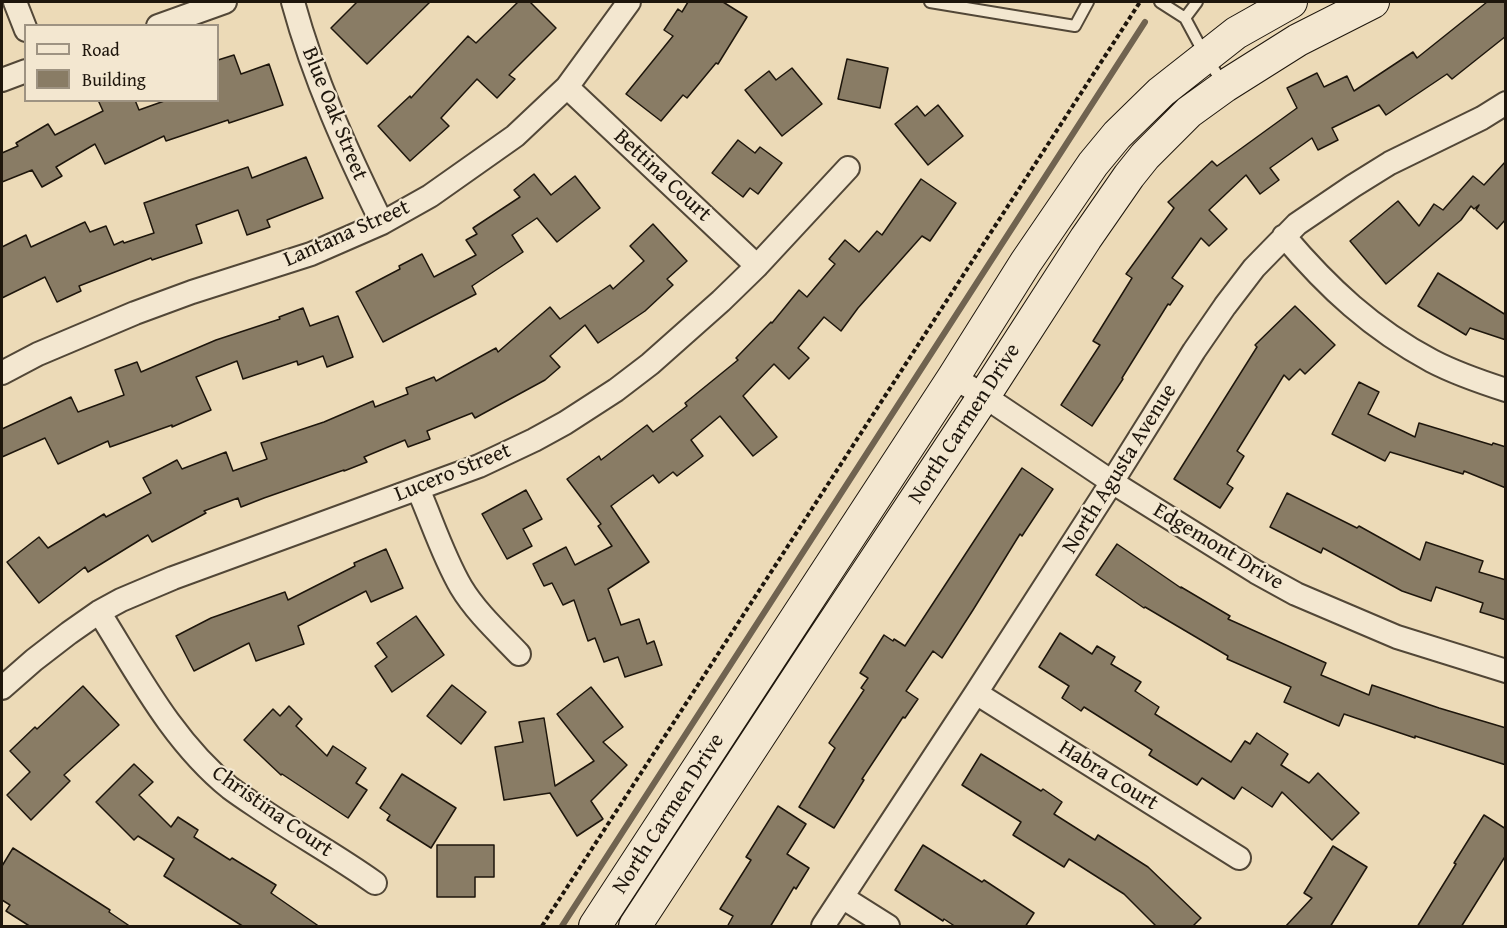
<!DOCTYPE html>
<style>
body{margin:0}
#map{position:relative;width:1507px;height:928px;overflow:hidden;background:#ecdab7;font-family:"Gentium Book Plus",serif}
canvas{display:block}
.frame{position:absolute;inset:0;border:3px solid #1e160c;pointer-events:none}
.legend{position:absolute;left:24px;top:24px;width:195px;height:78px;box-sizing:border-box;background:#f3e7d0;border:2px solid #9e9382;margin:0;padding:8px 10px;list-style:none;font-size:18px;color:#1e160c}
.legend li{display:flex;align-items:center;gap:12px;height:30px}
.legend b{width:30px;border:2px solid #9e9382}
</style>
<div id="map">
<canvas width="1507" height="928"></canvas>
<div class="frame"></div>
<ul class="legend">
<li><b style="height:8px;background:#f3e7d0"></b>Road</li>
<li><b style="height:16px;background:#897c65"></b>Building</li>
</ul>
</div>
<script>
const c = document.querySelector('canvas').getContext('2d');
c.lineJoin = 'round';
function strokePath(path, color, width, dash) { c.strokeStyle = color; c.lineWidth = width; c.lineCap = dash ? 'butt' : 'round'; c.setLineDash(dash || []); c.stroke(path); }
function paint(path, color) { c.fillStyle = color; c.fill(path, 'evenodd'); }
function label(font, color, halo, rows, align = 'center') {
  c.font = font + ' "Gentium Book Plus",serif'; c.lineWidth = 4.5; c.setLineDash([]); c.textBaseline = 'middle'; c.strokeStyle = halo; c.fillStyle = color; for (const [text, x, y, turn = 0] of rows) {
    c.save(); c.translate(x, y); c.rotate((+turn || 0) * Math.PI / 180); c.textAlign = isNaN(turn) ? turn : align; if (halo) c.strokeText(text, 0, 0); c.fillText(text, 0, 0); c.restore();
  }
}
const stream = new Path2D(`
 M562,926L1145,22`);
const building = new Path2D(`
 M357,2H430L367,64L331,28Z
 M518,2H530L556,28L509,75L515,79L497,98L477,79L441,118L449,126L410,161L378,126L410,96L411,98L468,36L476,43Z
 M688,2H723L747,17L718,64L716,63L687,98L683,95L661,121L626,94L673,36L664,30L678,9L682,12Z
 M1487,2H1506V36L1452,79L1447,74L1386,115L1379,105L1332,128L1338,140L1318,150L1312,138L1270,168L1279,180L1260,194L1246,175L1209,210L1227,229L1209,246L1201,238L1172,278L1183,286L1170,305L1168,304L1122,378L1123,379L1092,426L1061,405L1100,345L1093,341L1132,278L1126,274L1174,208L1168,202L1212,161L1217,166L1297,108L1287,88L1317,73L1324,87L1347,76L1354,91L1413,52L1417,58Z
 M234,55L241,74L269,64L283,105L229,123L228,120L166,141L164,136L105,164L95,144L56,167L62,176L42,187L32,170L2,182V153L18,146L16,143L48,124L55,135L103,111L98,100H135L139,110L167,100H218V60Z
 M847,59L888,68L880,108L838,99Z
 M792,68L822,104L782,136L745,90L769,71L776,80Z
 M938,105L963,136L928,165L895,124L917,106L925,116Z
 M738,140L755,153L760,147L782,163L758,194L750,188L743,197L712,173Z
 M306,157L323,198L267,220L270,227L247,235L238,210L196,225L202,243L152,260L151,258L79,286L81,291L57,302L45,277L2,298V247L26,235L31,247L85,222L90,232L106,226L114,245L123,241L124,243L154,233L144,203L248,167L252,178Z
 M1506,161V219L1497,229L1476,210L1479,205L1474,209L1471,206L1461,220L1386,284L1350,241L1398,201L1419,226L1434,204L1443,210L1473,176L1484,185Z
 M534,174L551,195L575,176L600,208L557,242L537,218L512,235L523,252L472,286L476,294L383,342L356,292L400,269L399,266L422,254L434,277L476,255L466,240L477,234L473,228L520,197L514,190Z
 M921,179L956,203L930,241L922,236L858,308L841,331L824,317L798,348L809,358L789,379L774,364L743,396L777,437L753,456L720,416L691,440L703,456L677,476L673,472L659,483L653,475L611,506L649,562L608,589L621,625L639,619L647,644L654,641L662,665L625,677L618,657L604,662L595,638L588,641L574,600L563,605L552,583L544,586L533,564L566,547L575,565L612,546L598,526L601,524L567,479L599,456L601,460L647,425L653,432L687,406L685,403L738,360L736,358L771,322L772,323L799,290L807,297L835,264L829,259L845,240L859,252L877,231L882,235Z
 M653,224L687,261L667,279L673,285L645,311L598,343L585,325L550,356L560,367L545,380L475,418L472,413L427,431L430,439L408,447L405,440L364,457L367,462L344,471V470L264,498L241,507L238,498L204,511L206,513L152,542L148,535L88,572L85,567L39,603L7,562L39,537L48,548L104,514L106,517L151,493L143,478L177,460L182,469L226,452L233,471L267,459L261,443L324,422L373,401L375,407L408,394L406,388L434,377L436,381L496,348L498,352L550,307L560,319L610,285L613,289L644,261L630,246Z
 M1438,273L1506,315V340L1470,328L1466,335L1418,306Z
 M1295,306L1335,345L1305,374L1300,369L1289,380L1284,375L1237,451L1244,456L1227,484L1233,488L1220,508L1174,479L1257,347L1255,345Z
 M303,308L310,326L338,316L353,357L327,367L323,356L298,365L297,361L243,379L237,361L196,377L211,410L172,427V425L110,447L108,441L58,464L45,438L2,457V429L71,397L78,412L124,395L115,370L137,362L141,372L216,340L280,319L279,317Z
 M1359,382L1379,392L1368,414L1415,437L1419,423L1492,445L1493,443L1506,447V488L1464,471L1463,474L1390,452L1385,461L1332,434Z
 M1022,468L1053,489L1022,536L1020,534L973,610L942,658L933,651L906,691L918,699L905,718L903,717L862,779L864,780L834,828L799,807L835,748L829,743L864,690L861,688L868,678L860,673L884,635L893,641L894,639L905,646Z
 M526,490L542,519L523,529L532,546L507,559L482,514Z
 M1287,493L1357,528L1359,526L1420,560L1426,542L1483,561L1479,572L1506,580V620L1480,612L1483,603L1436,587L1431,601L1402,591L1323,548L1321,553L1270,527Z
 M1117,544L1181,588V587L1230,616L1228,619L1326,663L1321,675L1369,695L1372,685L1439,708L1506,728V765L1415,736V738L1344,714L1339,726L1284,702L1291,687L1227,659L1228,656L1145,607L1144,608L1096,575Z
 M386,549L403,588L371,602L366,591L298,626L304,644L256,661L249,643L194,671L176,636L211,618L285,592L288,600L355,566L354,563Z
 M416,616L444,655L392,692L375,666L387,657L377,643Z
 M1060,633L1092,654L1097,646L1115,657L1111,664L1141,682L1135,691L1159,707L1155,714L1231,762L1245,741L1250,744L1257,733L1288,754L1281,765L1309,783L1318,773L1359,813L1332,840L1282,792L1272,807L1242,787L1234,799L1202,778L1197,785L1149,755L1152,750L1084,707L1081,711L1062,698L1069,686L1039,667Z
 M452,685L486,712L461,744L427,716Z
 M83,686L119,725L64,775L70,781L31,820L7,795L30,772L10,751L35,727L37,729Z
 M591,687L623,727L603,742L627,765L591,801L603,819L577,836L550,793L504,800L495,747L523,742L519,722L544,718L555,786L594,761L557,714Z
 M289,706L302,719L296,726L327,756L333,746L366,768L356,783L367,790L348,818L282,774L281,775L244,740L273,709L280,716Z
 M981,754L1041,791L1043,789L1062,802L1054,814L1095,840L1098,835L1148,867L1201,918L1192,927H1157L1124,894L1069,859L1064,867L1013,835L1021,822L962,785Z
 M134,764L153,782L139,795L171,827L178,817L198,830L194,837L230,860L232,858L276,885L271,893L320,927H244L164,876L174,859L138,836L134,840L96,802Z
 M402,774L456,808L431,848L387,820L390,815L380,808Z
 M778,806L806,824L787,854L809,868L796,889L794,887L770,927H727L733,916L720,909L751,860L746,857Z
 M1484,815L1506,829V855L1461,927H1417L1456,864L1454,863Z
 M437,845H494V877H475V897H437Z
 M923,845L982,882L984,880L1034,913L1025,927H956L944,919L943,921L895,890Z
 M1333,846L1367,867L1330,927H1285L1312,898L1304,893Z
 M13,848L110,910L109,912L131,927H31L6,911L10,905L2,900V866Z`);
const path = new Path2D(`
 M542,926L1140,2`);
const lane = new Path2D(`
 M930,2L1075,26L1088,2
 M1160,2L1185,18L1206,57L1224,85
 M1185,18L1197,2`);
const street = new Path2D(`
 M15,2L26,30
 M293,2C314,79 347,152 382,223
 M158,26L225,2
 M2,80L26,71
 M567,87L757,266
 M1284,236C1328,288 1372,329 1432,361C1455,373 1481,382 1506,390
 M2,373L38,354L135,313L192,292L311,254L382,223L430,196L515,136L567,87L629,2
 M953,378L968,386L984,396L1112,482L1256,572L1296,594L1397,637L1506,671
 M418,489C432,521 443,556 461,587C476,612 499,633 519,654
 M99,612C138,674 172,741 230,788C238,794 247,800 256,806C295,833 336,855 375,883
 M2,688L34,660L69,633L99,612L121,600L173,578L479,466L534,440L565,423L616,390L650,364L721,301L757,266L848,168
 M976,693L1239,858
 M842,897L888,926
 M823,926L976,693L1112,482L1194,351L1225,306L1254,268L1297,224L1353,186L1390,163L1482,118L1506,103`);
const secondary = new Path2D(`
 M595,926L953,378L1026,262L1093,164L1117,135L1161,92L1236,33L1291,2
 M635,926L821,642L984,396L1086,238L1129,176L1145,156L1189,112L1225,86L1298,40L1373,2`);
const streetNames = [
 ["Blue Oak Street",334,114,68],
 ["Bettina Court",662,176,43],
 ["Lantana Street",347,234,-24],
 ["North Carmen Drive",965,424,-57],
 ["North Agusta Avenue",1120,469,-58],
 ["Lucero Street",453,473,-22],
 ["Edgemont Drive",1218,547,31],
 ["Habra Court",1108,776,32],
 ["Christina Court",272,812,35],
 ["North Carmen Drive",669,814,-57]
];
strokePath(stream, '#706350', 6);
paint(building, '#897c65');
strokePath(building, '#1e160c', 1.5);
strokePath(lane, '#524737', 14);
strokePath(street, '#524737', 26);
strokePath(secondary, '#1e160c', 34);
strokePath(path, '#1e160c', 4, [4.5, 3]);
strokePath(lane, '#f3e7d0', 10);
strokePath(street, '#f3e7d0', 22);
strokePath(secondary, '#f3e7d0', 32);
label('22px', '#1e160c', '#f3e7d0', streetNames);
</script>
